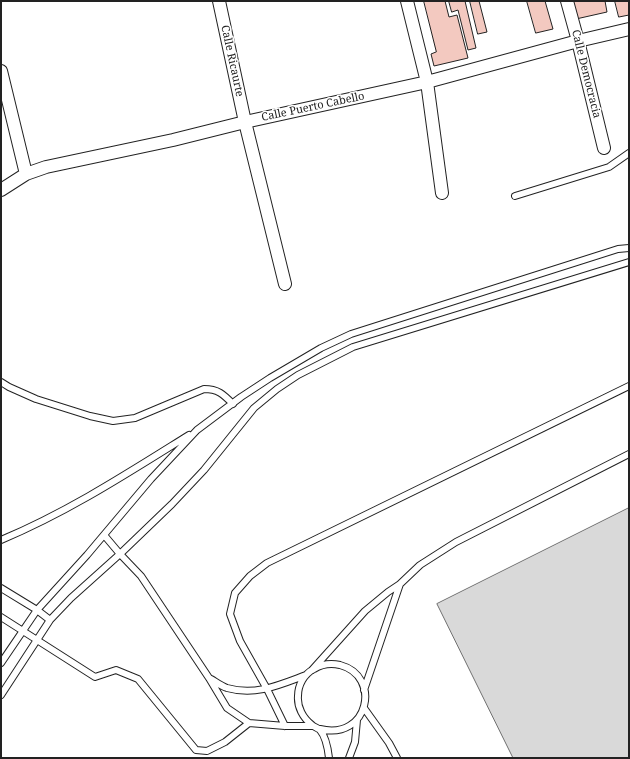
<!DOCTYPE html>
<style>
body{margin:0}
#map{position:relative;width:630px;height:759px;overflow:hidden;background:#fff;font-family:"Noto Serif",serif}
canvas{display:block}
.frame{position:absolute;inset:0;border:2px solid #222;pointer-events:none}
</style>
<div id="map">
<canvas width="630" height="759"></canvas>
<div class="frame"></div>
</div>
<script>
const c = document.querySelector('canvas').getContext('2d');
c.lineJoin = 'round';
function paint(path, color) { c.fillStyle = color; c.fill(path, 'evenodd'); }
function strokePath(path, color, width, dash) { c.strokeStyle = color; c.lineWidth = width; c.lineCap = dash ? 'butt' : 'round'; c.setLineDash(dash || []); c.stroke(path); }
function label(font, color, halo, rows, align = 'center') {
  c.font = font + ' "Noto Serif",serif'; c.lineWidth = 3; c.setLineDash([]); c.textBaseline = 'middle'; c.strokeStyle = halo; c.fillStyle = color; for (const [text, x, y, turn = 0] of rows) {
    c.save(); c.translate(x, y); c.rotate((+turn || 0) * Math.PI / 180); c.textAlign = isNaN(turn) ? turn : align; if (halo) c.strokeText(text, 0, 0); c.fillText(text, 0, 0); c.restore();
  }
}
const water = new Path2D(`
 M629,508V758H513L437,604Z`);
const building = new Path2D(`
 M424,1H445L449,17L457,15L468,58L434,66L431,54L436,52Z
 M449,1H465L476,48L468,50L458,10L452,12Z
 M470,1H479L487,32L478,34Z
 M527,1H545L553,29L536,33Z
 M571,1H605L607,12L576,19Z
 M615,1H629V15L619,17Z`);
const service = new Path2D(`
 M515,196L609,167L629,153
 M1,382L9,387L36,399L90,416L113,421L135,418L204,389C218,389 223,394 233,404
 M104,535L120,554L141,576L209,678L227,708L249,723L285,726H312
 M1,540C68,512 128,473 189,435
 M1,588L37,610L50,620
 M1,617L95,677L116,670L138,679L196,750L207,751L225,742L249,723
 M1,663L37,610L87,555L151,479L197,430L241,397L270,378L321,348L351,334L618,249L629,248
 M312,670L365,611L388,592L400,584L420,565L456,542L629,454
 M211,679C216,682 221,686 227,688C256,696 279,685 306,675
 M364,690L400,584
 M1,695L50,620L71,598L120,554L172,504L204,470L254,408L277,389L298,375L353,347L629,262
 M364,708L389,743L397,758
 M285,726L267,689L240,641L230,614L235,593L250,576L267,563L629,386
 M320,729C369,741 382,676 340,665C331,663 322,664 314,669C304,674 298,685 298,696C297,707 303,718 312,725C314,727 318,728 320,730C326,737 328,749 329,758
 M349,758L355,742L357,720`);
const minor = new Path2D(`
 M219,1L245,122L285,284
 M407,1L427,82L442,193
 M567,1L578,41L604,148
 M1,71L26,174
 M1,190L26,174L46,167L173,140L245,122L427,82L578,41L629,29`);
const streetNames = [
 ["Calle Ricaurte",232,61,78],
 ["Calle Democracia",586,74,76],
 ["Calle Puerto Cabello",313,107,-12]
];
paint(water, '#d9d9d9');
strokePath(water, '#6f6f6f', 1);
paint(building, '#f3c9c0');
strokePath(building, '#222', 1);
strokePath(service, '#222', 8);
strokePath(minor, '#222', 14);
strokePath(service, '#fff', 6);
strokePath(minor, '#fff', 12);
label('11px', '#222', '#fff', streetNames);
</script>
